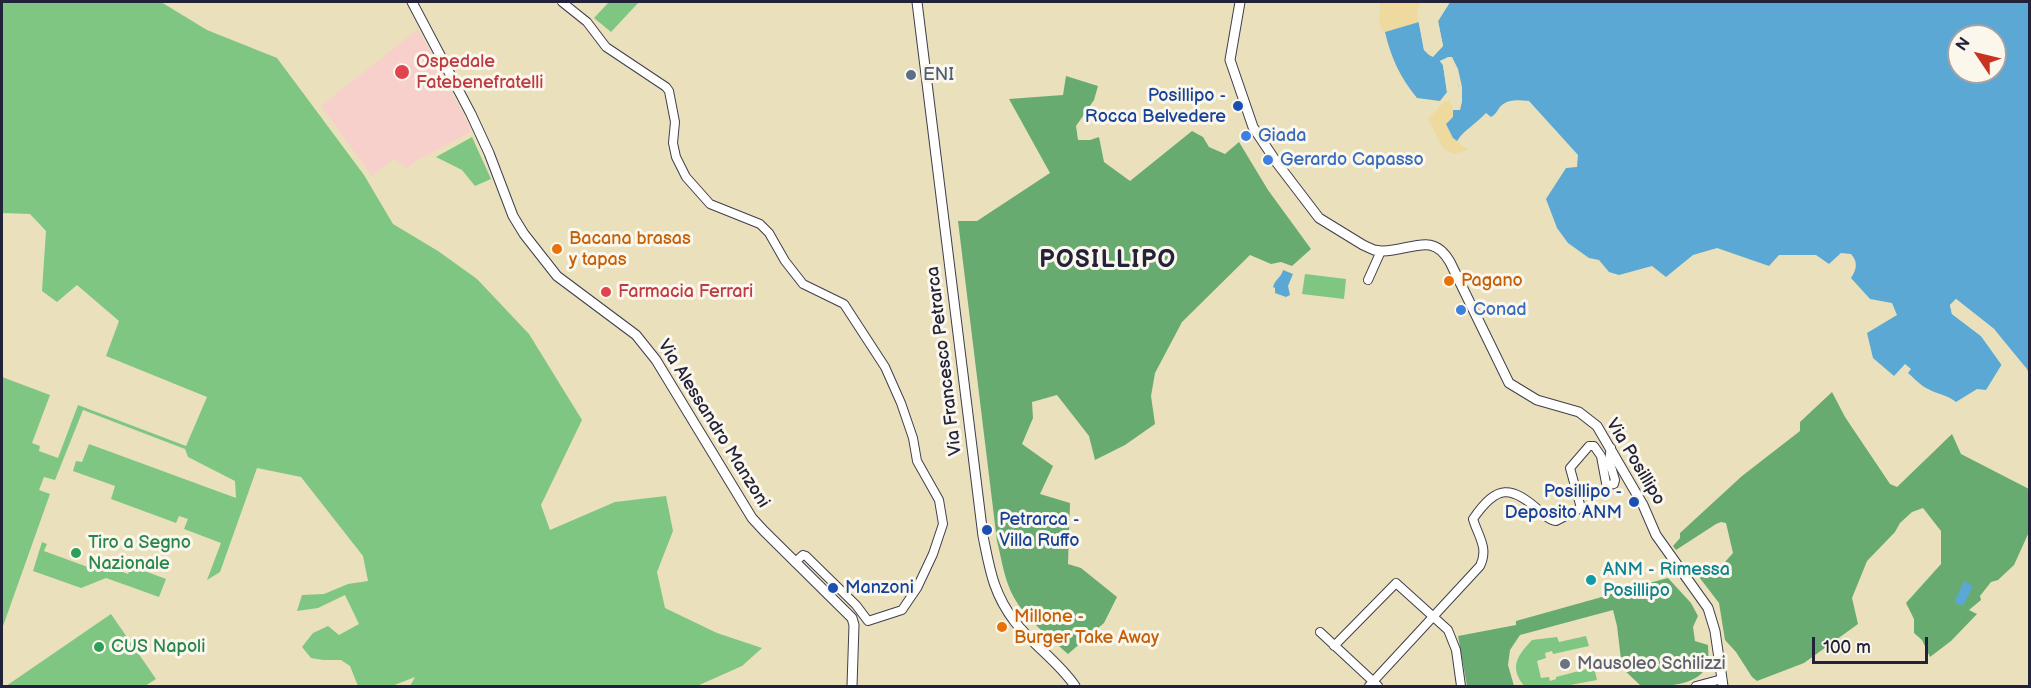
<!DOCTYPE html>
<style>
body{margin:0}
#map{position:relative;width:2031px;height:688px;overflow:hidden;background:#eae0bc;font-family:"Balsamiq Sans",sans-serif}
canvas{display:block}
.frame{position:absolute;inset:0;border:3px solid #22223b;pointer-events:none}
.north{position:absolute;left:1947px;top:24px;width:60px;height:60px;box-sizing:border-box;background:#fbf7ec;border:2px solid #a4a2a5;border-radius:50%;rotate:305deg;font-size:16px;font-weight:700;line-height:24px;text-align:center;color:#22223b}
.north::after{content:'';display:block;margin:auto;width:21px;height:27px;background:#c8321e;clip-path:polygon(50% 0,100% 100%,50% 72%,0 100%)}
.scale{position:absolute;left:1812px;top:637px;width:116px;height:27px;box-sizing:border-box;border:3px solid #22223b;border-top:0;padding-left:8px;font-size:18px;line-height:21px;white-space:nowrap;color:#22223b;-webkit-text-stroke:4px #fbf7ec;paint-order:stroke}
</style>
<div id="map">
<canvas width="2031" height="688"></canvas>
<div class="frame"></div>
<div class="north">N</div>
<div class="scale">100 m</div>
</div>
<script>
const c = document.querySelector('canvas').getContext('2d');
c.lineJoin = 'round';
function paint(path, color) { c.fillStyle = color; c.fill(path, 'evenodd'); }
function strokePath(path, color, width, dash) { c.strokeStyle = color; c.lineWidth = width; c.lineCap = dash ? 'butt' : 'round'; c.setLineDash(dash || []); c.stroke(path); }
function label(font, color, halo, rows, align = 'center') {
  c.font = font + ' "Balsamiq Sans",sans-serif'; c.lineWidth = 6; c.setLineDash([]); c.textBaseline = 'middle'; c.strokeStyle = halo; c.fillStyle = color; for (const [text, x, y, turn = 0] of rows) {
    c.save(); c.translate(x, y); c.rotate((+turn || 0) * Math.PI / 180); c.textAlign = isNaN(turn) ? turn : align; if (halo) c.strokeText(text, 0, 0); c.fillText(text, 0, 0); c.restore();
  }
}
const built = new Path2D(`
 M418,29L472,131L411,164L408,169L394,159L372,176L321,106Z`);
const green = new Path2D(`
 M2,2H75L77,3L80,2H161L207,30L277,58L364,175L393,224L438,251L477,279L529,334L582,420L541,505L550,530L615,502L666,496L673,531L657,572L665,608L717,633L762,648L742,666L697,686H410L415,677L392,686H358L350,666L341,660H323L311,658L302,647L313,633L328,626L339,635L359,624L345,595L318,608L297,611L302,595L324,594L348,584L368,581L363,556L301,477L257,468L220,572L207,580L221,543L184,529L188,519L179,516L176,523L111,499L115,486L73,471L76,461L82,462L89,444L236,498L235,481L188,457L185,449L83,410L55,480L44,477L39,490L50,494L2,629V377L50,395L32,443L40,446L39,451L58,458L78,405L186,446L207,397L106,356L119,321L77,285L57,302L42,291L46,231L30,214L2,213Z
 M609,2H639L611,32L594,18Z
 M472,137L491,179L475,186L462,170L436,157Z
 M1305,274L1346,279L1344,299L1302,294Z
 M42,542L47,544L44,551L96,570L99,563L128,574L131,566L166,579L159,597L106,578L81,588L33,571Z
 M111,614L156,679L145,686H6Z
 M1586,636L1589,646L1553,654L1552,651L1545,653L1546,658L1537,661L1541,678L1549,677L1550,681L1556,679V677L1594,667L1597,680L1565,686H1524C1509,667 1517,656 1532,640L1557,637L1559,642Z`);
const forest = new Path2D(`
 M1066,76L1098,86L1094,100L1076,126L1078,140H1090L1099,137L1104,162L1130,181L1192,131L1203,137L1209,147L1225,154L1239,142L1268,190L1311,249L1292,266L1281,262L1271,264L1250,255L1182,322L1155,373L1151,396L1155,424L1125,445L1095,460L1089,436L1057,395L1032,402L1033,418L1022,444L1053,466L1040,494L1070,503L1068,564L1081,568L1117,597L1104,623L1068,654C1047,635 1019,614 1009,587C1003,572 1001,556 997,541L958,221H977L1050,173L1009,99L1063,95Z
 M1832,392L1845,417L1890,484L1897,487L1952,434L1961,454L2029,489V532L2014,565L1998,580L1991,582L1980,596L1981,600L1969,610L1977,614L1951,641L1930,657L1922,640L1914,633V619L1906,603L1941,564V531L1923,508L1912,512L1900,523L1895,532L1867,561L1852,598L1858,624L1804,663L1757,681L1752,677L1736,652L1725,640L1719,603L1696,573L1717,571L1733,553L1726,523L1721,522L1716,524L1676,550L1673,546L1680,538V533L1742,476L1800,431V422Z
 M1668,578L1691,603L1698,616L1693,627L1695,641L1708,645C1708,650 1709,655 1708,660C1705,687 1661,687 1641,686L1622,668L1617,626L1613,610L1520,635L1510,650L1508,665L1514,686H1467L1458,636L1516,625V621L1609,595L1631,584L1649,583Z`);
const sand = new Path2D(`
 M1380,2H1418L1420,5L1417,13L1419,22L1385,32C1376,25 1380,13 1380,2Z
 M1450,100L1453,110V138L1468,150L1454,154L1443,148L1428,119L1444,102Z`);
const water = new Path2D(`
 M1450,2H2029V374L1994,329L1956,299L1950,305L1952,314L1981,336L2002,364L1986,390L1977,389L1956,402C1948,395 1937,394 1928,389C1920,385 1915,379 1908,373L1911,369L1905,364L1894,376L1873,358L1867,333L1897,315L1892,303L1870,299L1851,278C1857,269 1858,262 1851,254L1841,253L1829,264L1816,255H1779L1769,266L1717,248L1693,255L1666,277L1652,266L1619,275L1609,272L1599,260L1589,258L1568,243L1557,228L1546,199L1566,168L1577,167L1578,155L1529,101C1520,100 1509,99 1502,105C1497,109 1498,113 1491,117L1486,113C1476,124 1465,129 1457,141L1453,138L1446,124L1453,117V110L1460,109L1462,101L1452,57L1440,61L1443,65L1447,92L1440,101L1417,98C1400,77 1391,58 1385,32L1419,22L1424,50L1433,56L1443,46L1438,21ZM1959,36H1995V72H1959Z
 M1283,270L1293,274L1288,286L1290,295L1286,297L1275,293V288L1273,287C1275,279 1281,278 1283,270Z
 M1964,581L1973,586L1963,606L1954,602Z`);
const pier = new Path2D(`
 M1446,2H1450L1438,21L1443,46L1433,57L1429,55L1424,50L1418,19L1421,21L1427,49L1432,53L1439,45L1435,20Z
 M1448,57H1452L1458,69L1462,87V101L1460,110H1453L1452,107H1458L1459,101V87L1450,60L1445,62L1450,92L1448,95L1447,92L1443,65L1440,61Z
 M1956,299L1994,329L2027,369L2030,377L1992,332L1956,303L1954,306L1955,312L1983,334L2004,363L2003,367L1981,336L1952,314L1950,305Z`);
const minor = new Path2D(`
 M562,2L587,22L606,47L666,87L669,91L675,122L673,143L676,157L686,177L710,204L760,224L769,233L785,261L803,284L844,304L885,367L901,403L913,438L917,461L939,500L943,524L933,554L917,588L902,610L868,621L856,605L806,556L803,555L795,562
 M1368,280L1381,251
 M1320,632L1378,686
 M1334,646L1396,583L1448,630L1456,650L1461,686
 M1369,686L1480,566C1489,548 1478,536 1473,519C1497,484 1511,485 1541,512C1546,516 1550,521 1556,521L1581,508L1570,468L1589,446H1594L1601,456L1606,483L1609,485L1614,484L1615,480L1609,460L1611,448
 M1696,686L1722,679`);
const tertiary = new Path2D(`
 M412,2L471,114L489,153L513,216L524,234L557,276L636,335L656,360L752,518L764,531L852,618L854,625L852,686
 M917,2L983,536C990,570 993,593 1015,622C1033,645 1059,662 1075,686
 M1240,2L1230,60L1253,127L1277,163L1319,218L1363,245L1374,250L1381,251C1410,252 1432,230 1450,262L1509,383L1537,400L1579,412L1597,426L1643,505L1656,535L1708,608L1715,631L1723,686`);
const markers = [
 [402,72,8,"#e0444e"],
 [911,75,6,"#5c6f8a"],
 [1238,106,6,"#1a4fb4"],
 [1246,136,6,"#3f7fe0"],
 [1268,160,6,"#3f7fe0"],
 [557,249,6,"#e8710a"],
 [1449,281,6,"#e8710a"],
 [606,292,6,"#e0444e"],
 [1461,310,6,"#3f7fe0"],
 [1634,502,6,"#1a4fb4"],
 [987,530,6,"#1a4fb4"],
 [76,553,6,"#2e9e5b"],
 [1591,580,6,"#0f9aa8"],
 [833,588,6,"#1a4fb4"],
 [1002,627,6,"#e8710a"],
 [99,647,6,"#2e9e5b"],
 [1565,664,6,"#6b7280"]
];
const healthNames = [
 ["Ospedale",416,62],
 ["Fatebenefratelli",416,83],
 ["Farmacia Ferrari",618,292]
];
const serviceNames = [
 ["ENI",923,75]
];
const transitNames = [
 ["Posillipo -",1226,96],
 ["Rocca Belvedere",1226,117],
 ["Posillipo -",1622,492],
 ["Deposito ANM",1622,513],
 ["Petrarca -",999,520,"left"],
 ["Villa Ruffo",999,541,"left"],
 ["Manzoni",845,588,"left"]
];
const shopNames = [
 ["Giada",1258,136],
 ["Gerardo Capasso",1280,160],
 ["Conad",1473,310]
];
const foodNames = [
 ["Bacana brasas",569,239],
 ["y tapas",569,260],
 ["Pagano",1461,281],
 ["Millone -",1014,617],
 ["Burger Take Away",1014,638]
];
const streetNames = [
 ["Via Francesco Petrarca",945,361,-97],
 ["Via Alessandro Manzoni",713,424,58],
 ["Via Posillipo",1635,462,59]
];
const leisureNames = [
 ["Tiro a Segno",88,543],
 ["Nazionale",88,564],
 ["CUS Napoli",111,647]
];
const cultureNames = [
 ["ANM - Rimessa",1603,570],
 ["Posillipo",1603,591]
];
const worshipNames = [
 ["Mausoleo Schilizzi",1577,664]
];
const districtNames = [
 ["POSILLIPO",1108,261]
];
paint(built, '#f7d0cc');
paint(green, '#7fc683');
paint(forest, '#67ab71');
paint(sand, '#eeda9e');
paint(water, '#5ba8d4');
paint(pier, '#eae0bc');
strokePath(minor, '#403e4e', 10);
strokePath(tertiary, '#403e4e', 11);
strokePath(minor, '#fff', 8);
strokePath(tertiary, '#fff', 9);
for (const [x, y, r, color] of markers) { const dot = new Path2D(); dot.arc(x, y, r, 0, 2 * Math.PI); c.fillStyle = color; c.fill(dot); strokePath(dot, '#fbf7ec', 2); }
label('18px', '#be3a42', '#fbf7ec', healthNames, 'left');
label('18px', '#4e5e75', '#fbf7ec', serviceNames, 'left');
label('18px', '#164399', '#fbf7ec', transitNames, 'right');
label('18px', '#366cbe', '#fbf7ec', shopNames, 'left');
label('18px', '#c56008', '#fbf7ec', foodNames, 'left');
label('18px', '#22223b', '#fbf7ec', streetNames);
label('18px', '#27864d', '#fbf7ec', leisureNames, 'left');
label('18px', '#0d838f', '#fbf7ec', cultureNames, 'left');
label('18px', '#5b616d', '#fbf7ec', worshipNames, 'left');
c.letterSpacing = '1.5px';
label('bold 24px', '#22223b', '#fbf7ec', districtNames);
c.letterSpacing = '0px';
</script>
